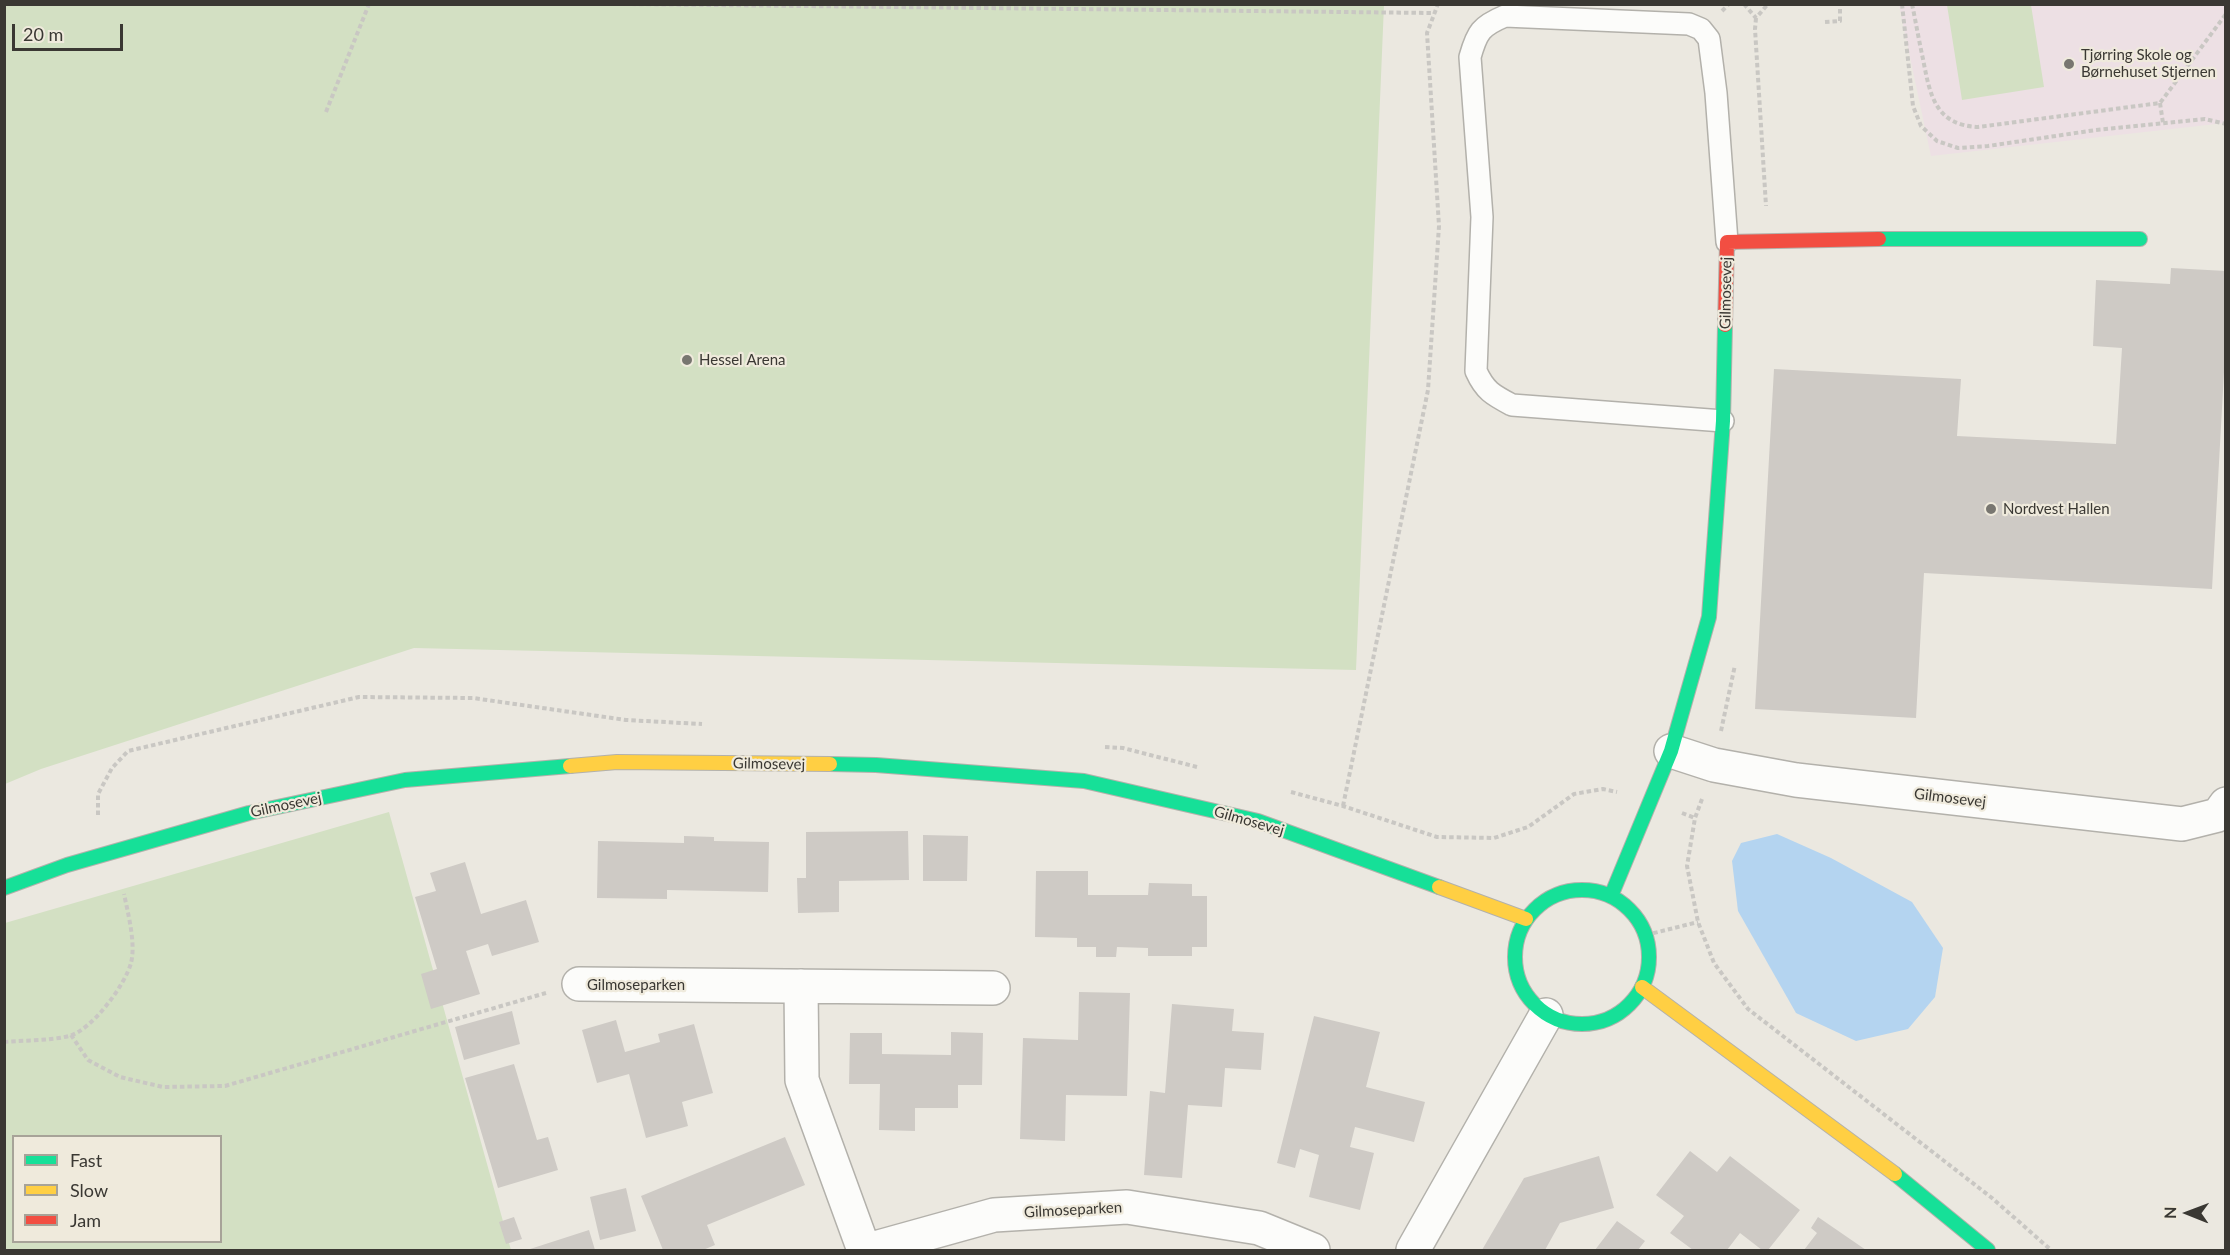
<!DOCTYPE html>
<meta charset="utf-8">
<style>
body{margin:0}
#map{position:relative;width:2230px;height:1255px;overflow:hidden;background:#ebe8e0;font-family:Lato,sans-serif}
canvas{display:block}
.frame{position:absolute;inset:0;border:6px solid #3a3833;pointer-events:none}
.legend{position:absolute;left:12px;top:1135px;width:210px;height:108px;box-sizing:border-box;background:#efeadc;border:2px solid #a7a398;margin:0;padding:8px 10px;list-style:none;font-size:18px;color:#3a3833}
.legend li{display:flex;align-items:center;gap:12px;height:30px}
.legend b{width:30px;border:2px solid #a7a398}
.north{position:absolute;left:2158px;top:1183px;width:60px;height:60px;-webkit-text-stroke:4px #efeadc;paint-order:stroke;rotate:271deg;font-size:16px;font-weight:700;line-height:24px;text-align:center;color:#3a3833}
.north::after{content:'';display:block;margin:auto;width:21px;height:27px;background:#3a3833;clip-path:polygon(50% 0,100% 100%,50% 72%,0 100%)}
.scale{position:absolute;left:12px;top:24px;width:111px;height:27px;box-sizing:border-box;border:3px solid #3a3833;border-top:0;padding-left:8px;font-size:18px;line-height:21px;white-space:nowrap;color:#3a3833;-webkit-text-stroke:4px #efeadc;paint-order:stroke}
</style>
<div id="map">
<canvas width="2230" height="1255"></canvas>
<div class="frame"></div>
<ul class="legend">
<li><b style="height:8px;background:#16e098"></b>Fast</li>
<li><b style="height:8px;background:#ffcf43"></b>Slow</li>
<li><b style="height:8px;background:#f24e42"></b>Jam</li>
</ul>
<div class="north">N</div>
<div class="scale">20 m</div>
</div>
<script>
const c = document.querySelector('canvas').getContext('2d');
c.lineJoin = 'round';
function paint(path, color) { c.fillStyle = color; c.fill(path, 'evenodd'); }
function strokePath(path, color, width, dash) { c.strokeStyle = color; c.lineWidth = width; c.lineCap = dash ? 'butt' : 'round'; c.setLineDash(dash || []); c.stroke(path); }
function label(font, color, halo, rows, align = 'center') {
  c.font = font + ' Lato,sans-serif'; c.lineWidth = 4.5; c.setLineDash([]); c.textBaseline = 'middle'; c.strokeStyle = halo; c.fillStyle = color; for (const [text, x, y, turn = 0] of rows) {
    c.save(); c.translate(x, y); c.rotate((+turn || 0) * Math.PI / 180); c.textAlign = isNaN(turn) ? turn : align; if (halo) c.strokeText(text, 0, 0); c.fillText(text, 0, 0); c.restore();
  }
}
const education = new Path2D(`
 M1899,5H2225V123L1931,156Z`);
const green = new Path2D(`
 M5,4L1384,5L1356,670L414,648L41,769L5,784Z
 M1947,5H2031L2044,87L1962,100Z
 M389,812L511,1250H5V923ZM14,1136H220V1242H14Z`);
const water = new Path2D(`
 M1777,834L1831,858L1912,902L1943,948L1935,997L1908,1029L1856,1041L1796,1013L1738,911L1732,861L1741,843Z`);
const building = new Path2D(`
 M2171,268L2226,271V336L2212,589L1924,573L1916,718L1755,709L1774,369L1961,379L1957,436L2116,444L2122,348L2093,346L2096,280L2170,284Z
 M908,831L909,880L839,881V912L798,913L797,878H806V832Z
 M923,835L968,836L967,881H923Z
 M684,836L714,837V841L769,842L768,892L667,890V899L597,898L598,841L684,843Z
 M465,862L481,914L526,900L539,942L492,956L488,944L466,951L480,994L431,1009L421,974L437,969L415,897L436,891L430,873Z
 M1036,871H1088V895H1148L1149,883L1192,884V896H1207V947H1192V956H1148V948L1117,947L1116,957H1096V947H1077V938L1035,937Z
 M1079,992L1130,993L1127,1096L1066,1095L1065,1141L1020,1139L1023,1038L1078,1040Z
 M1172,1004L1234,1009L1232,1031L1264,1033L1261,1070L1225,1068L1222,1107L1188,1105L1182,1178L1144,1175L1150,1091L1165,1093Z
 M512,1011L520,1044L464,1060L455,1027Z
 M1314,1016L1380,1032L1366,1087L1425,1102L1414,1142L1355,1127L1350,1147L1374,1153L1360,1210L1309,1197L1319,1155L1300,1149L1295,1168L1277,1163Z
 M616,1020L625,1052L660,1042L658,1034L694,1024L713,1093L682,1102L688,1126L646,1138L629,1074L597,1083L582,1030Z
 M951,1032L983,1033L982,1085H958V1108H915V1131L879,1130L880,1084H849L850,1033H882V1054L951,1055Z
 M514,1064L537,1140L548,1137L558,1170L498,1188L465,1078Z
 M785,1137L805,1185L707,1225L715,1245L703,1250H663L641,1196Z
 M1690,1151L1717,1172L1730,1156L1800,1210L1768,1250H1762L1740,1233L1727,1250H1693L1670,1233L1684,1216L1656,1195Z
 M1599,1156L1614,1208L1560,1223L1545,1250H1482L1524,1178Z
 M626,1188L636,1231L600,1240L590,1197Z
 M514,1217L522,1239L506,1244L499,1222Z
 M1818,1217L1866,1250H1804L1817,1233L1811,1228Z
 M1617,1221L1645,1241L1638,1250H1595Z
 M589,1230L595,1250H527Z`);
const path = new Path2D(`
 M624,4L1433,13
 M1744,4L1756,18L1768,4
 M1902,4L1913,106L1921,126L1937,141L1958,148L1988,146L2096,130L2205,119L2226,124
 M1912,4C1916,23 1919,41 1923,59C1930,95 1935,125 1978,127L2160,103L2226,14
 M1722,11L1729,4
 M1756,18L1755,29L1766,206
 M1825,22L1840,21V4
 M2160,103L2163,123
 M326,112L369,4
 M1721,731L1735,665
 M1105,747L1123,748L1197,767
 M1291,792L1343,806L1437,837L1494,838L1528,827L1574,794L1603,789L1617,792
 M1702,799L1695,818L1687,866L1698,922L1714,963L1748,1009L1992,1198L2051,1250
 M1343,806L1428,390L1439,226L1427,33L1438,4
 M1682,813L1695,818
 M98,815V794L112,768L128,751L359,697L473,698L626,720L702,724
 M1646,935L1698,922
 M71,1035L88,1060L120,1077L163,1087L225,1086L546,993
 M4,1042C25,1040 49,1041 69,1036C92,1030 125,985 131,963C136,944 128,913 124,894`);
const lane = new Path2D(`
 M1723,421L1512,405C1493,395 1485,391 1476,371L1482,217L1470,57C1477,32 1481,26 1505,16L1689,24L1701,29L1709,39L1716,93L1727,242`);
const street = new Path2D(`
 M1671,751L1714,765L1796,780L2182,824L2218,815L2226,804
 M579,984L993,988
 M801,986L802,1080L864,1250
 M868,1250L994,1215L1127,1207L1259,1228L1313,1250
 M1413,1250L1546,1015`);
const fast = new Path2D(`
 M1879,239H2140
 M830,764L876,765L1084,781L1258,821L1439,887
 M4,888L67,865L249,813L405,780L570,766
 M1515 957a67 67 0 1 1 134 0a67 67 0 1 1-134 0Z
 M1611,896L1671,751L1709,617L1723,421L1725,325
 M1895,1174L1988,1250`);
const slow = new Path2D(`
 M570,766L617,762L830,764
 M1439,887L1526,919
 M1642,987L1895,1174`);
const jam = new Path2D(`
 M1725,325L1727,242L1879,239`);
const markers = [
 [2069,64,6,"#787670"],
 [687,360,6,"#787670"],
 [1991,509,6,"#787670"]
];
const poiNames = [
 ["Tjørring Skole og",2081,55],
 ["Børnehuset Stjernen",2081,72],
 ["Hessel Arena",699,360],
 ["Nordvest Hallen",2003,509]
];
const streetNames = [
 ["Gilmosevej",1726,293,-89],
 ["Gilmosevej",769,764,1],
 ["Gilmosevej",1950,798,7],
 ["Gilmosevej",286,805,-12],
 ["Gilmosevej",1249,821,16],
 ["Gilmoseparken",636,985],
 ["Gilmoseparken",1073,1210,-3]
];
paint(education, '#ede0e4');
paint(green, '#d3e0c3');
paint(water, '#b4d4f0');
paint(building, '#cecac5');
strokePath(lane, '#b3b1ab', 24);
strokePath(street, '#b3b1ab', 36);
strokePath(fast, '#b3b1ab', 16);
strokePath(slow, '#b3b1ab', 16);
strokePath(jam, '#b3b1ab', 16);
strokePath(path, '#c9c7c3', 4, [4.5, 3]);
strokePath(lane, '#fcfcfa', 21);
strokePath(street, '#fcfcfa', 33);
strokePath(fast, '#16e098', 14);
strokePath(slow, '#ffcf43', 14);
strokePath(jam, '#f24e42', 14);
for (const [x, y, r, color] of markers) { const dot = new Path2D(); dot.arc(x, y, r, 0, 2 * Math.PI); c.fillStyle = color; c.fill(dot); strokePath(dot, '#efeadc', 2); }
label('15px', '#3a3833', '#efeadc', poiNames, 'left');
label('15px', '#3a3833', '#efeadc', streetNames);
</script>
